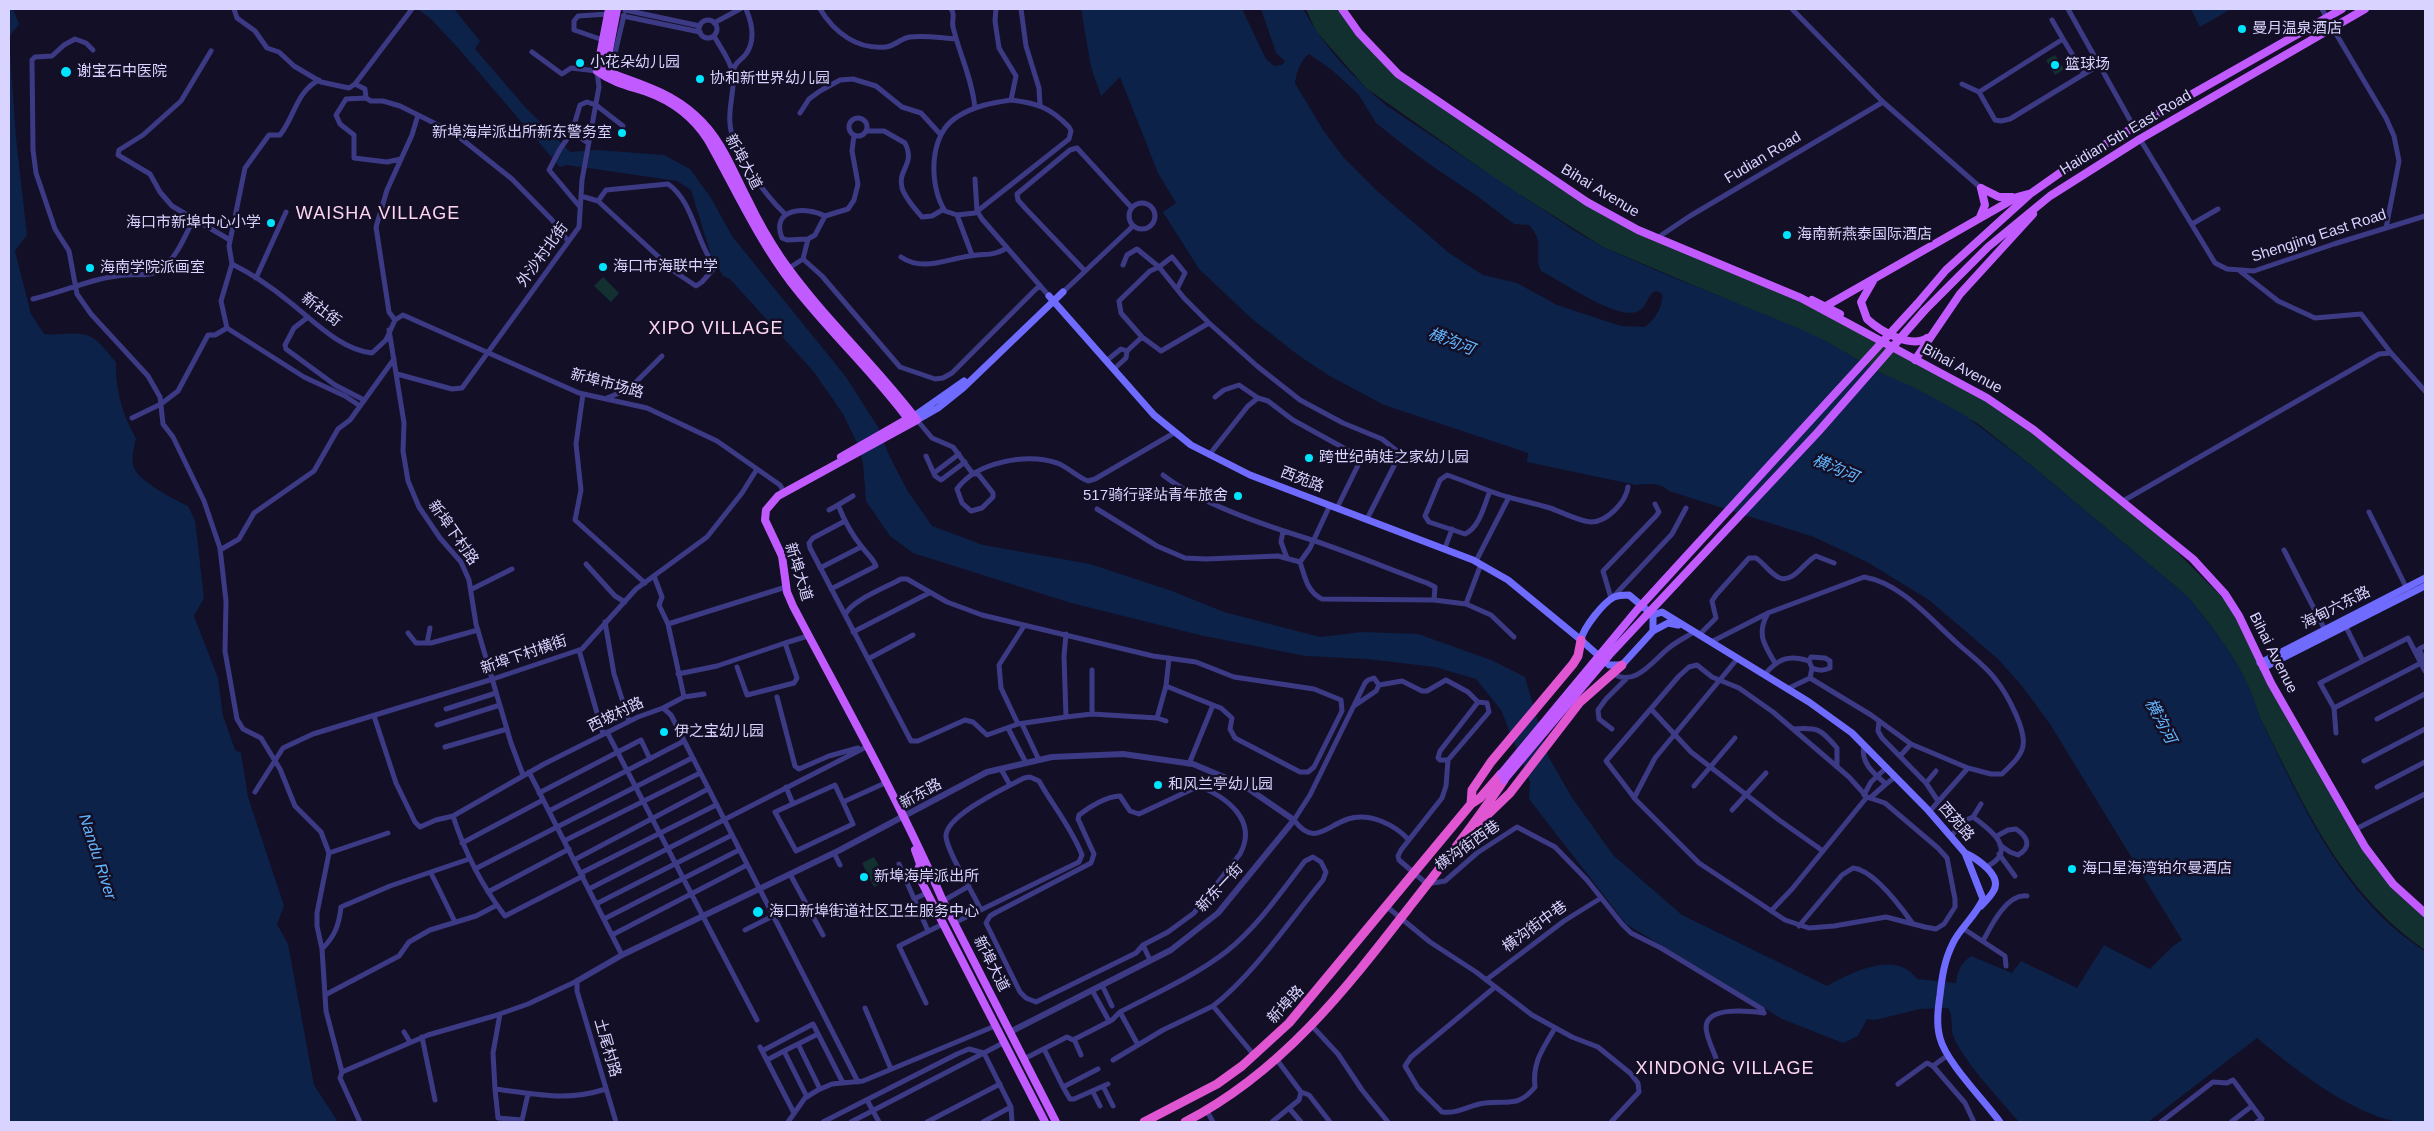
<!DOCTYPE html>
<meta charset="utf-8">
<style>
body{margin:0}
#map{position:relative;width:2434px;height:1131px;overflow:hidden;background:#130f26;font-family:Helvetica,sans-serif}
canvas{display:block}
.frame{position:absolute;inset:0;border:10px solid #d9d4ff;pointer-events:none}
</style>
<div id="map">
<canvas width="2434" height="1131"></canvas>
<div class="frame"></div>
</div>
<script>
const c = document.querySelector('canvas').getContext('2d');
c.lineJoin = 'round';
function paint(path, color) { c.fillStyle = color; c.fill(path, 'evenodd'); }
function strokePath(path, color, width, dash) { c.strokeStyle = color; c.lineWidth = width; c.lineCap = dash ? 'butt' : 'round'; c.setLineDash(dash || []); c.stroke(path); }
function label(font, color, halo, rows, align = 'center') {
  c.font = font + ' Helvetica,"Noto Sans SC",sans-serif'; c.lineWidth = 5; c.setLineDash([]); c.textBaseline = 'middle'; c.strokeStyle = halo; c.fillStyle = color; for (const [text, x, y, turn = 0] of rows) {
    c.save(); c.translate(x, y); c.rotate((+turn || 0) * Math.PI / 180); c.textAlign = isNaN(turn) ? turn : align; if (halo) c.strokeText(text, 0, 0); c.fillText(text, 0, 0); c.restore();
  }
}
const green = new Path2D(`
 M1306,9H1343L1392,69L1631,226L1820,310L2008,411L2150,525L2235,610L2277,695L2393,884L2425,911V950C2339,890 2305,806 2259,716C2247,671 2216,631 2187,596L2032,466L1977,423L1881,373L1823,340L1603,247L1503,184L1366,88L1316,31Z
 M2055,55L2064,69L2055,75L2046,60Z
 M603,277L619,293L611,302L594,286Z
 M874,857L887,880L874,887L862,863Z`);
const water = new Path2D(`
 M9,9H13L19,24L9,37Z
 M417,9H454L480,41L475,49L526,108L570,152L597,150L664,155L690,169L711,198L732,236L846,377L878,427L888,453L907,490L932,526L983,545L1090,564L1172,591L1224,612L1320,637L1362,632L1418,634L1491,660L1525,677L1548,756L1571,796L1613,855L1682,915L1827,986C1851,973 1896,949 1917,979L1956,983C1957,971 1961,963 1971,956L2012,973L2021,961L2077,988L2104,945L2150,969L2173,946L2182,940L2050,724L2022,686L1998,659L1929,600L1867,562L1814,537L1669,491C1659,482 1649,484 1636,485L1527,462L1528,453L1384,405L1328,375L1298,355L1251,318L1199,269L1163,212L1176,203L1158,173L1120,77L1101,96L1091,67L1081,9H1242L1266,59L1274,66L1282,65L1285,61L1276,53L1261,9H1303C1325,48 1353,78 1387,106L1575,231L1603,247L1660,272L1796,327L1824,340L1881,373L1917,389L1963,414L2032,466L2187,596C2214,629 2250,674 2259,716C2301,801 2341,898 2425,951V1122C2418,1122 2410,1123 2402,1122C2356,1118 2292,1067 2257,1038L2148,1122H2019C1998,1097 1968,1067 1954,1038C1950,1029 1954,1017 1948,1008L1920,1009L1875,1020L1867,1019L1858,1036L1843,1043L1782,1019L1626,924L1529,799L1530,782L1501,710L1476,679L1435,667L1367,659L1305,656L1204,636L1071,603L913,553L890,536L866,501L863,463L859,447L843,414L814,372L730,279L723,276L711,255L691,190L677,181L567,165L560,167L458,48L430,18ZM1309,54L1332,70L1359,95L1376,123L1396,139L1432,166L1477,196L1514,224L1529,225C1546,243 1533,254 1541,271C1561,281 1615,319 1636,312C1648,309 1646,293 1657,291L1662,294C1664,305 1654,322 1644,327L1621,326L1557,305L1517,283L1483,275L1449,253L1377,191L1344,158L1323,130L1295,83C1296,74 1301,59 1309,54Z
 M2191,9H2231L2200,27Z
 M9,38L16,138L27,235L15,251L31,314L44,334C59,336 77,330 91,337C100,341 109,355 116,362C115,388 123,417 136,438C134,448 130,460 135,470C141,482 175,500 188,506L195,520L204,598L194,616L218,678L223,716L235,750L241,753L248,797L284,906L277,924L288,944L314,1085L338,1122H9Z`);
const minor = new Path2D(`
 M234,9L237,18L255,31L267,48L279,52L294,66L321,82L349,88L355,84L412,9
 M820,9C834,32 857,50 886,47C895,46 901,38 910,37C925,35 941,38 956,39
 M951,9C956,15 951,20 953,27C960,56 972,78 975,108
 M996,9L995,21L999,48L1016,76L1011,100
 M1021,9L1026,46L1039,88L1040,105
 M1792,9L1883,102L1981,188
 M2068,9L2134,127
 M2322,9L2327,18
 M625,10L700,26
 M623,16L700,32
 M2052,20L2063,39
 M699 29a9 9 0 1 1 18 0a9 9 0 1 1-18 0Z
 M714,23L740,9
 M2332,27L2386,118L2394,136L2399,161L2386,228
 M714,36C720,47 731,61 733,74C735,90 728,107 730,124C732,151 766,196 785,214
 M603,40L574,30V21L578,16L608,14
 M93,50L86,43L75,39L64,45L52,56L35,57L32,60L33,150L36,173L55,229L69,251L77,294L91,314L148,376L160,397L163,424L173,437L204,501L220,548L226,601L225,651L237,719L243,729L261,738L280,769L295,806L321,832L329,853L317,913V926L322,949
 M211,51L181,101L143,135L119,150L118,155L150,174L160,192L172,206L230,240
 M733,73C734,62 740,62 746,54C756,40 752,23 746,9
 M610,75L624,15
 M355,84L365,89L366,98L371,101H383L400,106L454,133L512,179L552,220L568,241
 M1962,84L1979,92L1995,120L2001,121L2010,119L2099,65
 M1979,92L2063,39L2084,74
 M366,98L346,99L336,115L340,124L354,135V158L387,162L401,159
 M1011,100C1037,103 1051,108 1069,127L1071,131L1069,139L975,213L957,215L945,211C929,187 928,134 957,117C974,106 991,103 1011,100Z
 M800,113L809,99L820,91L840,80L853,79L876,86L902,107L921,113L941,135
 M849 127a9 9 0 1 1 18 0a9 9 0 1 1-18 0Z
 M866,131H884L905,143C916,165 897,169 902,188C905,198 915,209 922,217L932,216L944,209
 M572,132L588,143
 M2140,139L2215,263L2227,269L2254,271L2334,244L2425,216
 M975,179L977,211L982,219L1049,296
 M581,196L598,201L606,190L668,184C694,202 696,243 715,267L702,282L696,286L675,272L598,201
 M1129 216a13 13 0 1 1 26 0a13 13 0 1 1-26 0Z
 M580,207L549,170L560,149L572,132L580,105L587,102L596,105L623,126
 M957,215L972,255
 M2192,224L2218,209
 M1657,238L1690,216L1883,102
 M808,239L787,240L782,238C770,208 806,206 825,216
 M901,257C923,272 946,259 970,256C987,253 991,257 1007,248
 M803,259L822,276L900,367L935,379L943,378L952,373L1040,285
 M232,264C252,274 270,286 287,300C312,319 340,350 372,353L386,340L395,320L403,315L579,393L647,408L717,441L780,485L784,492
 M232,264L221,301L227,328L304,377L345,396L360,406
 M232,264L229,246L245,168L269,135H280C295,116 296,92 319,80
 M1123,265L1127,255L1137,249L1159,267L1172,257L1185,273L1177,289
 M789,268L803,259L808,239L815,235L825,216L848,209L854,200L858,184L852,151L854,135
 M1085,271L1026,209L1018,200L1017,194L1070,150L1077,148L1132,208
 M2240,271L2278,301L2315,318L2361,314L2391,353
 M256,278L286,212
 M1063,292L1133,226
 M33,299C64,292 94,277 126,275C138,274 150,277 160,270C177,258 185,236 194,218
 M308,317L294,328L285,345L286,349L335,385L364,400
 M395,320L389,312L376,227L387,190L412,135L418,115
 M1209,323L1257,366L1300,400L1343,423L1382,439L1397,451L1395,464L1367,519
 M389,330L404,423L403,451L408,481L419,507L440,538L461,562L469,580L476,624L511,743L523,775
 M1106,361L1121,349L1127,351L1142,337L1121,313L1119,301L1150,271L1159,267L1184,298L1209,323L1161,351L1142,337
 M1114,369L1126,358L1127,351
 M397,374L452,389L462,388L579,227L582,180L599,87L597,71L571,68L562,74L532,52
 M583,394L576,444L581,490L575,520L645,583
 M1215,397L1224,390L1239,385L1258,398
 M607,398L629,389L662,356
 M132,418L161,404L178,391L208,335H215L227,328
 M917,420L932,438L953,447L973,474H978L993,493V497L982,508L971,511L962,503L957,489C976,462 1026,453 1057,463C1068,467 1077,477 1088,481L1095,479L1174,433
 M1209,455L1248,406L1258,398L1268,401L1293,420L1351,452H1358L1362,457L1337,508
 M926,456L935,476L941,480L965,462
 M934,473L959,454
 M1163,475C1200,504 1267,526 1312,540C1351,553 1389,569 1427,583L1435,587L1434,600
 M1490,491C1484,505 1480,527 1465,534L1429,522L1425,516L1440,480L1447,475C1465,481 1483,489 1501,495C1517,500 1534,503 1550,508C1562,512 1578,521 1591,522C1607,522 1626,502 1628,487
 M2123,501L2379,354L2391,353L2425,391
 M1330,505L1310,548L1300,562C1305,577 1307,592 1322,599L1434,600L1466,604L1491,615L1514,637
 M1097,509L1157,546L1185,558L1206,559L1278,556L1300,562
 M829,510L838,505
 M2369,512L2407,589
 M845,521L813,538L809,543L810,548L911,741H918L965,720L973,722L987,735L1018,724L1066,717
 M1283,531L1281,542L1287,558
 M1445,548L1452,529
 M220,550L239,539L254,513L314,471L338,429L350,420L394,359
 M2284,550L2326,632
 M1476,561L1509,497
 M586,564L615,596L625,602
 M820,568L861,547
 M654,576L662,597L659,605L668,624L684,697L663,708
 M472,589L512,569
 M831,589L876,566C873,558 867,554 862,547C852,535 844,520 838,505L853,496
 M1611,598L1603,571L1656,516L1659,512L1655,504
 M1612,598L1672,534L1686,508
 M1466,604L1481,564
 M1768,613C1756,634 1764,644 1775,663
 M845,615C852,600 885,588 901,579H907L947,602L982,615L1153,656L1196,662L1234,677L1314,689L1341,700L1342,711L1314,767L1308,772H1300L1235,738L1230,729L1232,718L1221,708L1213,705L1189,764
 M605,622L614,674L629,721
 M668,624L786,587
 M853,632L929,593
 M408,633L416,643H431L478,630
 M1066,634L1064,656L1066,717L1092,714
 M1699,635L1716,618L1712,601L1716,595L1749,558H1756C1764,563 1771,575 1780,578C1794,583 1805,561 1816,556L1834,563
 M1711,642L1768,613L1864,577C1901,583 1930,619 1957,643C1970,655 1985,665 1996,680C2007,694 2026,729 2023,746C2021,757 2010,766 2002,774H1991L1968,768L1929,812
 M427,643L430,628
 M2425,646L2419,649L2425,661
 M579,650L603,734
 M1169,658L1166,686L1213,705
 M868,659L913,635
 M2363,661L2408,638L2425,671
 M1697,665L1712,677L1739,688L1773,712L1849,777L1867,797L1885,803L1938,848L1947,858L1955,899V907L1944,924L1936,929L1925,927L1886,917L1834,926L1809,928L1785,920L1699,863L1636,800L1606,761L1679,676L1689,667Z
 M737,667L747,695L794,683L797,678L785,643L808,636
 M1092,670V714L1157,718L1166,686
 M1612,673C1635,689 1654,659 1670,647C1678,641 1686,637 1694,632
 M678,674L717,666L785,643
 M1764,675C1778,659 1788,654 1809,661
 M1810,678L1812,668C1819,671 1823,671 1830,668V661L1825,658L1811,657L1809,661L1812,668
 M1379,685L1402,681L1422,691H1427L1446,680L1468,692L1478,702
 M1787,689L1810,678L1871,715L1911,744L1968,768
 M684,697L704,694
 M777,697L795,766L799,769L829,756L858,748
 M1354,706L1376,691L1379,685L1374,678L1368,680L1365,683L1310,795L1294,820C1314,847 1326,826 1348,819C1370,812 1395,825 1409,840
 M2334,708L2421,663
 M446,709L496,693
 M1651,709L1691,752L1779,820L1823,851
 M374,716L396,783L415,822L420,827L436,820L453,816L544,764L638,717L663,708L671,715L858,1082
 M1157,718L1166,721
 M2377,719L2425,694
 M1879,721L1878,731L1882,738L1926,783L1938,801
 M1018,724L1001,688L999,665L1024,626
 M1022,724L1039,760
 M437,725L500,705
 M1008,728L1026,763
 M1612,729L1599,719L1598,710L1606,699L1626,679
 M1793,729C1818,727 1821,729 1837,748V767
 M607,732L757,1020
 M2336,733L2334,708L2320,683L2363,661L2345,625
 M1864,745C1860,762 1873,773 1886,784L1895,777
 M445,747L507,729
 M1900,756L1911,744
 M1448,760H1440L1438,758L1440,751L1475,706L1478,702L1487,703L1489,712L1448,760L1446,786L1442,798L1401,850L1398,856L1399,860L1427,884L1445,881L1477,853L1517,827L1555,847L1587,880L1622,924L1631,933L1661,948L1762,1009L1764,1013C1749,1011 1707,1006 1706,1027C1706,1038 1715,1053 1718,1064
 M2364,761L2425,729
 M1001,769L1010,785
 M529,772L622,955
 M1926,783L1936,771
 M1694,786L1735,738
 M786,787L793,804
 M2377,787L2425,762
 M255,792L283,748L313,734L493,679L582,649L636,589L707,537L742,493L757,469
 M539,793L641,740L650,759
 M1864,795L1871,782L1886,768
 M1634,798L1655,758L1738,658
 M1870,798L1886,784
 M843,802L835,785L775,812L796,851L853,824L843,802L885,783
 M1732,810L1766,773
 M549,811L684,741
 M453,816C465,853 482,886 505,916L583,876
 M1973,817L1981,804
 M2354,830L2425,794
 M1951,836L1966,820L1973,817C1991,830 2019,851 1986,867
 M1997,836L2008,830L2016,829C2028,837 2032,847 2018,855L2010,852L2000,845
 M564,841L700,773
 M462,843L543,800
 M329,853L388,833
 M834,853L840,865
 M1999,854L2015,876
 M574,860L708,789
 M899,864L928,931
 M475,869L692,758
 M431,873L455,922
 M581,873L716,805
 M790,874L823,935
 M589,889L866,747
 M488,892L569,849
 M914,899L927,893
 M943,901L969,886
 M596,904L732,835
 M1386,906L1430,942L1476,972L1532,1015L1572,1037L1598,1047L1630,1073L1638,1083L1639,1092L1611,1122
 M1771,911L1792,889L1867,797
 M604,919L739,850
 M954,923L1079,862L1082,855C1071,827 1053,806 1039,781L1030,777L1024,778C1007,787 944,816 946,837C948,854 973,892 981,910
 M1799,926L1842,875L1853,868C1874,870 1901,907 1913,924
 M1964,929L2005,956L2006,966
 M745,930L773,916
 M612,935L747,865
 M1983,941C1991,926 2007,893 2027,896
 M1143,945L1136,953L1036,1002L1026,998L1020,992L986,923L990,916L995,913L1091,863L1094,854L1078,819L1079,815C1089,807 1107,796 1120,796L1130,811L1139,814L1199,786C1228,798 1258,821 1240,854L1194,913L1168,932L1143,945L1150,960
 M1486,980L1564,921L1601,898
 M1102,985L1112,1006
 M1495,987L1411,1057L1405,1066L1418,1088L1442,1112C1459,1114 1469,1105 1485,1103C1508,1100 1518,1108 1535,1087C1532,1062 1543,1049 1555,1028
 M1092,990L1109,1021
 M325,995L322,949C335,936 339,925 341,907L390,886L469,859
 M926,1003L899,946L943,924
 M1213,1006L1163,1030L1138,1045L1120,1012C1156,993 1195,976 1227,951C1258,926 1281,892 1305,861L1313,857L1321,862L1326,872L1323,880C1290,920 1253,975 1213,1006L1254,1055
 M865,1008L891,1069
 M500,1014L493,1053L495,1089C537,1094 565,1102 606,1089
 M1312,1026L1338,1054L1362,1090L1388,1122
 M404,1032L410,1042
 M818,1034L798,1044L820,1089
 M422,1037L435,1100
 M1074,1039L1081,1055
 M798,1044L784,1051L807,1097
 M760,1047L794,1113
 M1044,1049L1063,1087L1098,1069
 M762,1051L813,1024L843,1083
 M984,1053L1011,1107L1012,1122
 M1948,1055L1933,1066L1965,1103L1974,1122
 M1024,1059L1067,1037L1073,1040L1112,1020L1120,1012
 M767,1060L784,1051
 M1113,1060L1138,1045
 M1277,1060L1301,1092L1309,1095L1330,1122
 M342,1072L326,1011L325,995L399,956L409,942L430,930L476,916L497,905
 M1898,1084L1927,1063L1933,1066
 M1103,1086L1113,1106
 M1063,1087L1070,1099H1074L1108,1084
 M495,1089L498,1118L522,1120L528,1094
 M1093,1092L1100,1106
 M867,1100L879,1122
 M1289,1108L1301,1122
 M1207,1111L1213,1122
 M360,1122L340,1078L342,1072L428,1035L494,1016L528,1004L577,981V991L616,1122
 M788,1122L805,1098L818,1090L832,1084L863,1081L995,1026
 M823,1122L957,1054L969,1049L984,1053
 M851,1122L1003,1043
 M927,1122L1000,1084
 M983,1122L1011,1107
 M1272,1122L1299,1100L1301,1092
 M2161,1122L2213,1082L2227,1083L2233,1080L2262,1119L2257,1122
 M2231,1122L2252,1106`);
const tertiary = new Path2D(`
 M577,981L622,955L838,851L987,772L1052,757L1123,754L1193,764L1243,785L1294,820L1218,913L1171,950L1010,1032`);
const secondary = new Path2D(`
 M1049,296L1154,415L1191,445L1250,475L1473,560L1508,580L1581,640
 M914,416L964,381
 M917,420L938,408L963,388L1063,292
 M1629,595L1653,615V631L1622,665H1609L1581,640C1583,628 1603,603 1614,597C1619,595 1624,595 1629,595Z
 M1653,615L1662,612L1809,702L1852,733L1927,809L1965,853L1983,899C1975,917 1960,928 1953,943C1944,961 1942,977 1940,995C1938,1009 1936,1024 1940,1038C1946,1062 1984,1100 2000,1122
 M1653,631L1668,623L1678,625
 M2260,663L2425,578
 M2263,668L2425,586
 M1965,853C1976,858 2002,875 1994,890C1991,896 1986,901 1981,906`);
const primary = new Path2D(`
 M1342,9L1359,33L1398,74L1587,202L1638,230L1801,298L1987,398L2034,430L2193,559L2225,594L2239,616L2271,683L2365,847L2393,884L2425,913
 M597,71H605C637,83 671,92 696,116C722,139 733,172 749,202C758,221 769,240 781,258C821,316 875,364 917,420L778,496L766,510L765,520L782,556L787,592L793,606C844,703 899,800 943,901L1056,1122
 M597,71C613,83 629,86 647,92C672,101 694,118 708,140C735,188 757,237 790,281C828,331 875,373 911,423
 M597,71L609,9
 M605,71L617,9
 M1981,188L1999,197H2012
 M1980,217L1985,205L1981,188
 M1873,281L1861,302L1867,319C1880,331 1911,349 1927,338
 M1812,300L1840,314
 M1917,304L1946,270L2030,194L2074,163L2134,127L2342,9
 M1826,306L2017,197L2028,194
 M1924,311L1988,247L2050,196L2140,139L2365,9
 M1915,360L1960,294L2033,214
 M841,457L911,417
 M915,850L920,864L917,873L1045,1122`);
const trunk = new Path2D(`
 M1471,804L1472,790L1491,762L1573,664L1578,656L1581,640
 M1479,823L1510,793L1580,702L1622,665
 M1144,1122L1217,1084L1242,1066L1289,1023L1471,804L1480,798L1501,774
 M1185,1122C1282,1072 1345,990 1411,905C1443,864 1475,824 1504,780`);
const primaryBridge = new Path2D(`
 M1501,774L1637,610L1917,304
 M1504,780L1611,653L1818,432L1924,311`);
const markers = [
 [2242,29,5,"#00e5ff"],
 [580,63,5,"#00e5ff"],
 [2055,65,5,"#00e5ff"],
 [66,72,6,"#00e5ff"],
 [700,79,5,"#00e5ff"],
 [622,133,5,"#00e5ff"],
 [271,223,5,"#00e5ff"],
 [1787,235,5,"#00e5ff"],
 [603,267,5,"#00e5ff"],
 [90,268,5,"#00e5ff"],
 [1309,458,5,"#00e5ff"],
 [1238,496,5,"#00e5ff"],
 [664,732,5,"#00e5ff"],
 [1158,785,5,"#00e5ff"],
 [2072,869,5,"#00e5ff"],
 [864,877,5,"#00e5ff"],
 [758,912,6,"#00e5ff"]
];
const poiNames = [
 ["曼月温泉酒店",2252,29],
 ["小花朵幼儿园",590,63],
 ["篮球场",2065,65],
 ["谢宝石中医院",77,72],
 ["协和新世界幼儿园",710,79],
 ["新埠海岸派出所新东警务室",612,133,"right"],
 ["海口市新埠中心小学",261,223,"right"],
 ["海南新燕泰国际酒店",1797,235],
 ["海口市海联中学",613,267],
 ["海南学院派画室",100,268],
 ["跨世纪萌娃之家幼儿园",1319,458],
 ["517骑行驿站青年旅舍",1228,496,"right"],
 ["伊之宝幼儿园",674,732],
 ["和风兰亭幼儿园",1168,785],
 ["海口星海湾铂尔曼酒店",2082,869],
 ["新埠海岸派出所",874,877],
 ["海口新埠街道社区卫生服务中心",769,912]
];
const streetNames = [
 ["Haidian 5th East Road",2126,133,-31],
 ["Fudian Road",1763,158,-31],
 ["新埠大道",743,162,62],
 ["Bihai Avenue",1600,191,31],
 ["Shengjing East Road",2319,236,-18],
 ["外沙村北街",543,255,-54],
 ["新社街",321,310,37],
 ["Bihai Avenue",1962,369,28],
 ["新埠市场路",607,384,15],
 ["西苑路",1302,480,21],
 ["新埠下村路",453,533,55],
 ["新埠大道",798,572,73],
 ["海甸六东路",2336,608,-27],
 ["Bihai Avenue",2273,653,63],
 ["新埠下村横街",524,655,-19],
 ["西坡村路",616,715,-26],
 ["新东路",921,794,-29],
 ["西苑路",1956,822,49],
 ["横沟街西巷",1468,846,-35],
 ["新东一街",1220,888,-47],
 ["横沟街中巷",1535,927,-36],
 ["新埠大道",991,964,63],
 ["新埠路",1286,1005,-47],
 ["土尾村路",607,1048,74]
];
const waterNames = [
 ["横沟河",1451,342,21],
 ["横沟河",1835,469,23],
 ["横沟河",2160,721,62],
 ["Nandu River",97,857,72]
];
const quarterNames = [
 ["WAISHA VILLAGE",378,214],
 ["XIPO VILLAGE",716,329],
 ["XINDONG VILLAGE",1725,1069]
];
paint(green, '#12302f');
paint(water, '#0c2248');
strokePath(minor, '#3d3a85', 5);
strokePath(tertiary, '#3d3a85', 6);
strokePath(secondary, '#6f6bff', 7);
strokePath(primary, '#c25bff', 8);
strokePath(trunk, '#e055d1', 9);
strokePath(primaryBridge, '#c25bff', 8);
for (const [x, y, r, color] of markers) { const dot = new Path2D(); dot.arc(x, y, r, 0, 2 * Math.PI); c.fillStyle = color; c.fill(dot); strokePath(dot, '#130f26', 2); }
label('15px', '#d9d4ff', '#130f26', poiNames, 'left');
label('15px', '#d9d4ff', '#130f26', streetNames);
label('italic 16px', '#62b6ff', '#130f26', waterNames);
c.letterSpacing = '1px';
label('18px', '#ffd6f0', '#130f26', quarterNames);
c.letterSpacing = '0px';
</script>
